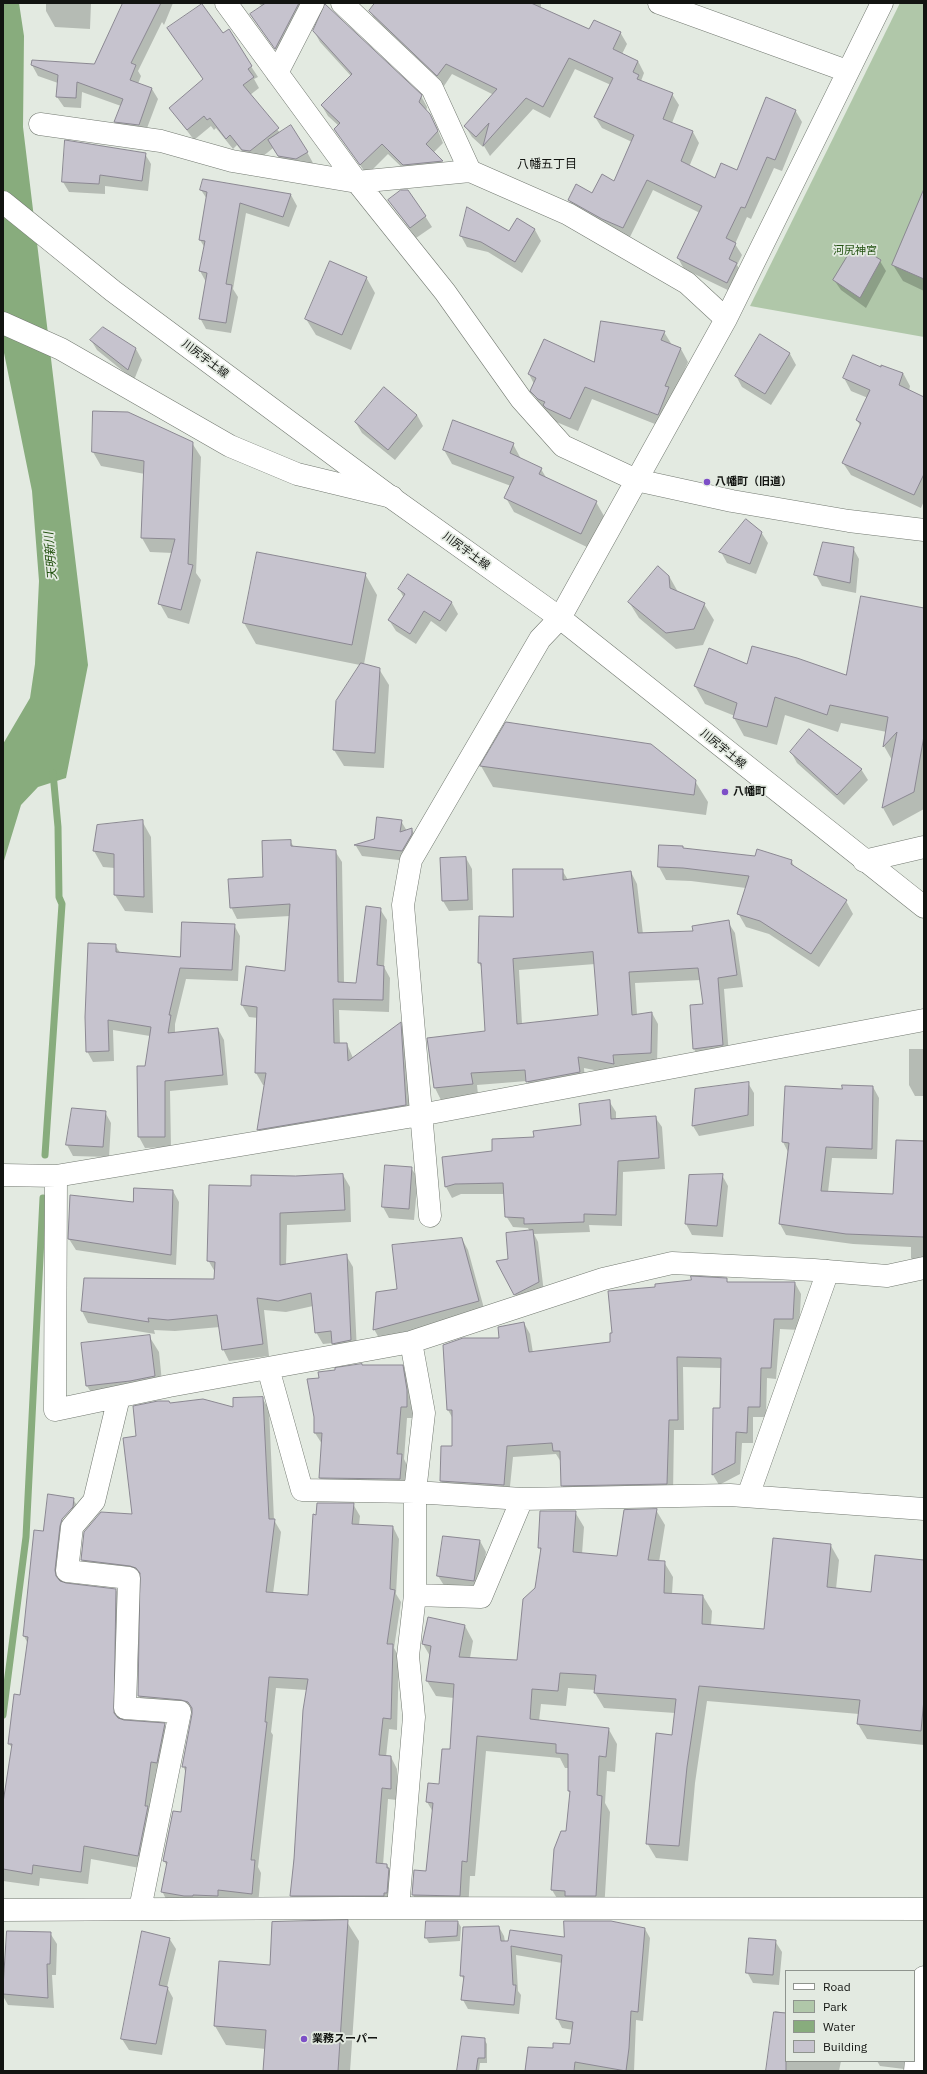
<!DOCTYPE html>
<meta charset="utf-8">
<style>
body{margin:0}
#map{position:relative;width:927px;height:2074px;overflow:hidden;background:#e3eae1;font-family:"IBM Plex Sans",sans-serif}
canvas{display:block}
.frame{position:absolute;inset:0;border:4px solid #121411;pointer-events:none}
.legend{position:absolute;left:785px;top:1970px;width:130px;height:92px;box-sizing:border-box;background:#e3eae1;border:1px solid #8f948e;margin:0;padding:5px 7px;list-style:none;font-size:12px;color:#121411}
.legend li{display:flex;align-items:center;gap:8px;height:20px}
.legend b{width:20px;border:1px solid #8f948e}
</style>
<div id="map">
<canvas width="927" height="2074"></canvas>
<div class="frame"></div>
<ul class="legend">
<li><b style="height:5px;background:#fff"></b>Road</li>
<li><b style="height:11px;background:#b0c7a9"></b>Park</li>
<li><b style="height:11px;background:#88ac7d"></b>Water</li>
<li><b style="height:11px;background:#c6c3ce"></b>Building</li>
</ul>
</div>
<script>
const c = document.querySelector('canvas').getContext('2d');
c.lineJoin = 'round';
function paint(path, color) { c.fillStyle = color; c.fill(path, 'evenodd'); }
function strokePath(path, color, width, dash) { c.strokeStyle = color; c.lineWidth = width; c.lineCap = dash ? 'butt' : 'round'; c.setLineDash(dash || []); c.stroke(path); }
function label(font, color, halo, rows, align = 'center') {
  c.font = font + ' "IBM Plex Sans","Noto Sans JP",sans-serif'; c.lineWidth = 3.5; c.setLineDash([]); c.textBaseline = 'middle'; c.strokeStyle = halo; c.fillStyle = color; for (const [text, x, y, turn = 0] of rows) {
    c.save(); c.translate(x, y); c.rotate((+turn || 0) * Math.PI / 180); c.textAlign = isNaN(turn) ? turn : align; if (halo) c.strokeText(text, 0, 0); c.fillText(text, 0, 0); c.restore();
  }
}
const green = new Path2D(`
 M900,3H924V337L750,306Z`);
const water = new Path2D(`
 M3,3H19L24,36L23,127L88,665L66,778L38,787L21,805L3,864V744L30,698L35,664L39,581L32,491L3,348Z`);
const shadow = new Path2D(`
 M46,3H91L90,29L55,27L46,11Z
 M126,3H173L164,25L162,22L138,71L141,76L138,84L152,89L158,99L144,136L121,132L115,122L121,106L82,92L81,108L64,107L57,97L58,83L38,76L32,65H94Z
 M258,3H314L282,59L251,15L263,7Z
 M372,3H541V8L590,30L620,32L627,44L622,54L638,61L644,73L641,81L672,94L679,105L672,123L693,132L699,143L689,167L715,179L737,172L795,110L802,122L782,171L774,168L751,219L747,217L735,244L742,255L737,265L743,275L734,293L684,269L678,258L700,213L653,190L629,239L575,211L569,200L593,194L615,183L632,142L602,128L595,117L611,85L575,69L550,118L533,109L490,156L484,146L483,147L472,137L465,126L494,95L452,74L444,86L376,22L370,11L375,5Z
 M168,28L223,35L228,31L258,77L254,79L259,88L250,95L280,133L307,152L313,163L303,170L285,167L273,148L256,162L249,161L237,145L233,149L216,128L214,130L211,126L194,140L170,108L204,80Z
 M314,31L421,96L427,107L426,111L436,126L443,143L433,153L442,162L447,172L410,175L388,154L367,175L335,129L339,126L328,116L322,106L351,76L320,42Z
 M145,154L151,164L148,191L105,186V194L69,192L63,182Z
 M201,190L291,195L297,206L289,227L246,213L233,289L238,297L231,333L206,329L200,318L206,282L200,271L205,248L200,240L207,199Z
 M389,200L425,216L432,227L416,238Z
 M924,214V291L903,281L893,265Z
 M517,219L535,230L541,241L522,273L488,252L467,247L461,236L509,233Z
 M880,261L886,271L866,308L841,290L834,280Z
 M366,277L375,293L351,350L316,335L306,319Z
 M103,328L136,349L142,360L134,380L97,350L91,340Z
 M664,332L672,345L681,349L688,362L673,397L665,428L592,399L578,431L554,421L539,403L532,391L534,384L529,374L595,364Z
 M760,336L790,354L796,365L771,405L742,387L736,376Z
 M881,368L903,373L910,386L909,391L924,398V501L921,508L851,475L843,463L861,427L857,420L868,398L851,391L844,378Z
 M417,415L423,426L395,460L362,433L356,423Z
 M192,443L201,457L196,573L201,580L189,624L168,618L160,604L173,553L150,552L142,538L145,474L101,466L93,452Z
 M513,444L521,459L541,469L547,479L596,502L604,516L589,548L514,512L506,498L511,486L452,464L444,450Z
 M761,532L768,543L756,574L727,563L721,552Z
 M853,548L859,559L856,593L822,586L816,575Z
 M365,574L377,595L364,664L379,669L389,685L384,768L344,766L334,750L360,665L256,644L244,623Z
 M408,575L452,603L458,614L446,632L431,621L416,644L396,631L389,620L404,598L399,589Z
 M669,576L678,592L704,604L714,620L703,645L676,649L639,618L629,602Z
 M924,609V809L893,826L883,808L892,760L884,746L887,732L841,723L838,732L785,715L777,745L744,736L734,718L735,716L705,704L695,686L748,665L846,676Z
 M506,723L695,781L708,802L706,815L493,787L481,766Z
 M791,752L861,769L868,780L844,805L797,763Z
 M142,821L151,837L153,913L125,911L115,895V868L103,867L94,851Z
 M401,821L407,831L412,830L418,840L408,861L362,856L356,846L375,839Z
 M290,841L294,847L335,851L342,862L344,983L357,984L380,909L387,920L384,967L390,978L389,1012L339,1010L340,1044H347L353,1058L400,1024L407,1035L413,1116L265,1141L258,1129L265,1085H263L256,1073L258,1018L249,1017L242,1005L286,972L290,916L237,919L231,907L265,878Z
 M683,849L791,860L795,868L846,901L853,914L819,967L769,934L746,927L738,913L746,888L691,881L666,880L659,867Z
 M466,858L472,869L473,910L449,911L443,901Z
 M562,870L568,880L631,872L637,884L643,934L694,932L728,922L735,933L743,987L724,989L729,1056L701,1060L694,1049L704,1005L701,980L635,983L637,1015L652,1013L658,1024L657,1064L619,1075L584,1068L585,1084L534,1093L527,1081L477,1085L478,1095L441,1100L435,1088L428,1039L486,1032L482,968L479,963L514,918ZM595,964L599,1016L522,1024L519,970Z
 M234,925L240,936L238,981L186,979L175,1024V1033L218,1029L224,1040L228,1085L170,1091L171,1147L145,1148L139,1137L138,1067H146L150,1036L113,1030L114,1061L93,1062L87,1051L115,945L121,954L181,958Z
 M909,1049H924V1096H915L909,1085Z
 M748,1083L754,1093V1126L699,1136L693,1126L696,1090Z
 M873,1087L879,1098L877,1159L832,1158L828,1192L894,1195L924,1142V1267L918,1268L911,1258V1247L853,1244L786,1235L780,1224L788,1152L783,1142L843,1090Z
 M609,1101L616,1112V1120L655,1117L662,1127L665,1169L623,1172L622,1226L589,1225L590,1232L534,1234L538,1242L544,1293L521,1305L498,1262L509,1260L530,1232L528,1228L513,1227L506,1216L505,1194H461L452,1198L446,1187L443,1158L493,1152L582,1126Z
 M105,1112L111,1123L109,1157L73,1156L67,1145Z
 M411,1168L418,1178L414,1220L389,1218L383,1207Z
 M343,1175L350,1187L351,1222L287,1225L286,1265L346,1255L353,1267L357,1352L340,1355L333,1343L323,1344L316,1332L313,1306L286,1312L264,1310L269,1356L229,1361L223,1349L220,1327L175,1331L154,1330L155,1334L88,1323L82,1311L214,1280L215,1272L208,1260L252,1187L295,1177Z
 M722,1175L728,1186L723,1237L692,1235L686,1224Z
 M173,1191L179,1202L176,1265L76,1250L69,1239L134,1204Z
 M462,1239L468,1250L485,1312L380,1340L374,1329L398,1290Z
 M726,1279L728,1283H795L801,1294L799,1330L780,1329L776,1379L767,1378L766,1417H753V1443H742L740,1474L719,1485L713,1475L714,1409H721L722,1368L683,1367L684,1430H674L673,1494L568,1496L562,1485L561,1462L556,1454L513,1457L509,1496L447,1492L441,1481L453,1447V1419L448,1410L444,1345L500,1339L524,1323L530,1334L533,1353L611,1343Z
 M149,1336L159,1352L163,1392L97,1402L87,1386L82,1343Z
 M362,1366H402L408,1377L413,1402V1418H407L404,1459L407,1465L406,1490L326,1488L320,1478L322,1444L315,1433V1417L320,1379L337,1371Z
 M262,1398L269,1409L274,1520L281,1532L273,1594L309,1596L317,1516L353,1504L360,1516L359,1525L393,1527L399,1539L396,1594L401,1602L394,1648L399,1657L397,1730L389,1729L386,1757H391L397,1769V1800L388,1799L383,1865H387L394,1877L393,1905L298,1907L291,1896L307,1690L276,1688L271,1732L273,1735L258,1867L261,1873L258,1905L168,1903L162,1891L167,1866L164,1861L182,1814L186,1773L183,1766L193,1713L146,1708L139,1696L141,1578L89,1571L82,1560L133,1515L137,1437L170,1404L234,1408Z
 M73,1499L81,1512L66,1539L63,1583L116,1590L123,1603L121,1720L164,1724L172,1737L145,1869L91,1859L88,1884L40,1878L39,1886L3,1881V1810L13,1749L9,1744L20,1696L28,1644L24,1636L44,1532ZM70,1509H72L60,1523L58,1522Z
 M656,1510L665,1525L659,1562H664L673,1577L672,1594L703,1596L712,1611L711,1626L765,1630L830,1544L839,1560L836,1589L872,1593L924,1561V1745L867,1739L858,1724L859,1714L707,1701L695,1783L688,1861L656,1858L647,1843L672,1736L675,1713L604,1708L595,1693V1690L568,1688L566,1706L541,1704L539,1721L608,1728L617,1744L615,1772L607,1771L605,1803L610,1812L604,1911L561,1905L552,1890L567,1832L571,1794L569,1791V1768H565L560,1758L486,1751L475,1876H470L468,1911L421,1910L413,1895L427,1872L433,1812L427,1802L428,1784L440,1785L451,1750L454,1698L436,1696L427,1681L430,1656L423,1644L465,1626L473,1641L470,1658L518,1661L536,1589L541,1552L539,1547L575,1512L584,1527L582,1554L617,1557Z
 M480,1541L486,1552L480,1592L445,1587L438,1576Z
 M347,1922L359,1941L350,2071H264L266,2049L226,2045L215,2026L271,1966Z
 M458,1922L461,1927L460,1941L429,1943L426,1938Z
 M499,1927L504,1936L505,1942L565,1938L645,1929L650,1938L643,2021L636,2020L634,2071H526L554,2049L571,2045L573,2030L562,2028L557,2018L562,1963L516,1955L518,1991L521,1995L519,2014L468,2009L463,2000L465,1981L461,1975Z
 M50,1933L57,1944L56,1975H52L54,2008L8,2005L3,1996L5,1968Z
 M169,1938L176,1949L167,1987L173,1998L162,2055L129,2050L122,2039Z
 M775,1941L782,1952L779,1985L753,1983L747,1972Z
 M775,2011L786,2013V2061H841L839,2071H767Z
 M484,2039L487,2044V2063H480L479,2071H458Z
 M877,2061H905L904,2069L880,2066Z`);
const stream = new Path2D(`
 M45,1155L62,904L59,897L58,827L53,773
 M3,1715L26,1537L43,1198`);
const building = new Path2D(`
 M123,3H161L131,63L136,65L130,80L152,88L139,125L114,122L123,99L77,82L76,98L56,97L58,75L31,65L32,60L94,64Z
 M266,3H299L275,49L250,14Z
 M375,3H531L589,29L594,20L621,32L613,49L638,61L633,72L639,75L637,79L673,93L663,119L693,131L681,161L715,178L721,163L737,170L766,97L796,110L775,160L767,157L745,208L741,207L726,238L736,243L729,259L737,263L727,283L677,258L702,206L647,180L623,228L602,219L568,200L576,184L592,193L602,174L614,181L634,135L594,117L613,78L569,58L543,107L526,98L483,146L489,123L476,137L464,126L497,89L446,64L437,76L369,11Z
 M202,4L223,33L229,29L252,66L248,69L254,77L243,85L279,128L250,151L242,150L230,135L226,139L210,118L207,120L204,116L187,130L169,108L203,79L167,28Z
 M325,4L422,95L419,102L430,114L438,131L426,144L443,161L403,165L382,144L360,165L334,129L340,123L321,105L352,74L313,31Z
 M291,125L308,152L296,159L278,156L268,140Z
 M65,140L146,153L142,181L100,175L99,184L62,182Z
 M203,179L291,194L283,217L240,203L226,284L232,285L226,323L199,319L207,273L199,271L205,241L199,240L207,192L200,190Z
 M924,189V279L892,265Z
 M401,190H408L426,216L410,228L388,200Z
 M467,207L509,231L517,218L535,229L515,262L481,242L460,236Z
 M855,244L881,260L860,298L833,280Z
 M330,261L367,277L342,335L305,319Z
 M601,321L665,331L661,340L681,348L665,386L669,387L658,415L585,387L570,419L546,408L543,405L545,402L538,399L530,391L536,378L528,374L544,339L594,362Z
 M103,327L136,348L128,370L90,340Z
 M760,334L790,353L765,394L735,376Z
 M853,355L881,367V365L903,373L899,385L924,397V474L914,495L842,463L861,423L856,420L870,390L843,378Z
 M384,387L417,415L388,450L355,422Z
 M93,411L128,412L193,442L188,564L193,565L181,610L158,604L175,539L141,538L144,461L92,452Z
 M453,420L514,443L510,453L542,468L539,474L597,501L581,534L504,498L514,477L443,450Z
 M746,519L762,532L750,564L719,552Z
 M823,542L854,547L850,583L814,575Z
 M257,552L366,573L352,645L243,623Z
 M658,566L669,576L670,588L705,603L694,629L666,633L628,602Z
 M408,574L452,602L440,621L424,611L410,634L388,620L405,594L398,589Z
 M861,596L924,608V736L914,792L882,808L897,732L883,747L888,717L830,705L827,715L775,697L767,727L733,718L737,703L694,686L709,648L747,664L752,646L797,658L846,675Z
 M361,663L380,668L375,753L333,750L336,701Z
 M506,722L651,744L696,780L694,795L480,766Z
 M809,729L862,769L837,795L790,752Z
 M377,817L402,820L400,832L412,828V834L402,851L354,845L374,839Z
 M143,820L144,897L114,895V854L93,851L97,825Z
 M291,840V846L336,850L338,982L356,983L366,906L381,908L377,965L384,966L383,1000L333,999L334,1043H347L348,1061L401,1022L406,1105L257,1130L266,1073H255L257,1007L241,1005L246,966L285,971L290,904L230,908L228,879L263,877L262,841Z
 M659,845L683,846V848L755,856L757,849L792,860L791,864L847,900L811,954L760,921L737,914L749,876L683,868L658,867Z
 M466,857L468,900L442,901L440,858Z
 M513,869H563V880L631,871L638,933L693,931L692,926L729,920L737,975L718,978L723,1045L693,1049L690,1005L703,1004L698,968L629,972L632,1015L652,1012L651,1053L613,1055L614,1064L578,1057L580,1072L526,1082L525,1070L471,1073L473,1084L434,1088L427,1038L485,1031L481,963H478L479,916L513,917ZM593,952L598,1015L517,1024L513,959Z
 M182,922L235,924L232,970L180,968L169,1015H171L168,1033L218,1028L223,1075L165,1081V1137H138L137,1066H145L151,1027L108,1020L109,1051L86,1052L85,1017L88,943L116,944V952L180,957Z
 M749,1082L748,1115L692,1126L695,1089Z
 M842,1085L873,1086L872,1149L826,1147L821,1191L893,1194L896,1140L924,1141V1237L846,1234L779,1224L789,1143L782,1142L785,1086L842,1089Z
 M610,1100L611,1119L656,1116L659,1158L618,1161L616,1215L584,1214V1222L524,1224V1218L505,1217L503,1183L455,1184L445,1187L442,1157L492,1151V1139L534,1137L533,1131L581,1125L579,1104Z
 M72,1108L106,1111L103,1147L66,1145Z
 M385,1165L412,1167L409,1209L382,1207Z
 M343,1174L345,1210L280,1213V1265L347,1254L351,1340L332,1344L331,1331L315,1333L311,1293L278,1301L257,1298L263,1344L222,1350L217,1315L168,1320L148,1318L149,1322L81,1311L84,1278L214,1279L215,1262L207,1261L209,1185L251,1186V1175L295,1176Z
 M723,1174L717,1226L685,1224L689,1175Z
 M134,1188L173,1190L171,1255L68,1239L70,1195L133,1202Z
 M533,1230L539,1282L514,1295L496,1261L508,1259L506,1233Z
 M462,1238L479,1301L373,1330L376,1292L397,1289L392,1245Z
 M691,1276L727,1278V1282H795L793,1319H774L771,1368H761L760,1407H748L747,1433L736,1432L735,1463L712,1475L713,1408H720L721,1358L677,1357L678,1420H669L667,1484L561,1486L560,1451H553L552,1443L507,1446L504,1485L440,1481L441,1446H452V1410H447L443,1345L463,1338H499L498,1327L524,1322L529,1352L610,1342V1333H612L608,1291L655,1287V1284L691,1280Z
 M150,1335L155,1376L130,1381L86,1386L81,1343Z
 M362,1364V1365H403L407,1390V1407H401L397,1454H402L400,1479L319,1478L322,1433H314V1417L307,1379L319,1378L318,1372L335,1370V1368Z
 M263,1397L269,1519H275L266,1592L308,1595L313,1514L316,1515L317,1503H354L352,1524L393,1526L390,1589L395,1590L387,1644H393L391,1719L383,1718L379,1755L391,1756V1789L382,1788L376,1863L387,1864V1868H389L387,1893H384V1896H290L294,1859L303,1710L308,1679L269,1677L265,1722H267L251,1860H255L252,1894L218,1890V1896L193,1895V1896H184L161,1892L167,1862L163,1861L173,1811L181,1812L186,1767H182L192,1714V1708L188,1702L181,1700L138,1696L140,1573L136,1568L130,1566L81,1560L84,1532L101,1512L132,1514L123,1438L136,1436L133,1406L158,1401H169L170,1403L203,1399L233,1407V1398Z
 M48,1494L74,1498L73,1507L62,1519L60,1526L55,1570L56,1576L60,1581L66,1583L116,1589L114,1713L118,1718L124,1720L165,1723L157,1763L151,1762L145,1806H148L138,1856L84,1846L81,1872L33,1865L32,1874L3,1869V1803L12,1744H8L14,1694L20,1695L28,1637L23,1636L34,1530L43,1531Z
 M657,1509L648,1560L665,1561L664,1593L703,1595L702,1624L764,1629L773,1538L831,1544L827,1587L871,1592L875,1555L924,1560V1699L921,1731L857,1724L860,1700L699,1686L687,1767L679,1846L646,1844L656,1733L672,1735L676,1699L594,1693L596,1675L560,1673L558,1691L532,1689L530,1719L609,1728L606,1757L599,1756L597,1795L602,1796L596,1896H565V1891L551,1890L554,1849L561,1831H566L570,1791H568V1754L556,1753V1744L477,1736L467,1862L462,1861L460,1896L412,1895L414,1870L426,1871L433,1803L426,1802L428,1783L439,1784L442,1749H450L454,1684L426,1681L431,1646L422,1644L428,1617L465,1625L459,1657L517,1660L523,1599L535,1588L541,1548H538L540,1511H576L573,1552L617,1556L624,1510Z
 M443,1536L480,1540L474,1581L437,1576Z
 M348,1920L338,2071H263L266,2030L214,2026L219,1961L270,1965L272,1922Z
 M426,1921H458L457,1936L425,1938Z
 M564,1921H611L645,1928L638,2012L631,2011L629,2048L626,2071L575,2062L574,2071H525L528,2047L553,2048V2043L570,2044L573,2022L556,2019L562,1955L511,1946L513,1985H516L514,2005L461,2000L464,1976H460L463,1927L499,1926L501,1941H508L510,1930L564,1937Z
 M7,1931L51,1932L50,1964H47L48,1998L3,1994Z
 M142,1931L170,1938L159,1985L168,1987L156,2044L121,2039Z
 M749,1938L776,1940L773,1975L746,1973Z
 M774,2012L786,2013V2071H766Z
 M462,2036L485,2038V2058H478L476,2071H457Z`);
const minor = new Path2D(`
 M226,3L357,182L445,292L521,399L563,446L636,480L732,501L849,521L924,530
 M342,3L432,88L470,171
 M659,3L847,71
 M277,73L313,3
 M40,124L161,141L232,161L357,182L470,171L568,214L687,283L726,319
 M3,323L61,349L230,446L297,474L392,497
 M864,861L924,847
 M3,1175L56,1176L420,1115L924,1020
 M56,1176L55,1410L169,1386L411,1342L603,1279L672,1263L814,1270L887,1276L924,1268
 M430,1216L403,905L411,860L540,639L560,618L726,319L882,3
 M268,1368L302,1490L415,1492L522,1499L730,1495L924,1509
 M119,1397L94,1501L72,1527L67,1571L129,1578L125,1708L180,1712L140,1909
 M748,1496L828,1271
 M415,1595L481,1597L522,1499
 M398,1908L414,1717L408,1656L415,1595V1492L424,1413L411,1342
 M3,1910L345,1908L924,1909
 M915,2071L924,1977`);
const major = new Path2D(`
 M3,202L113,291L392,498L560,618L924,907`);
const markers = [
 [707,482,4,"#7d4fc7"],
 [725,792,4,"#7d4fc7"],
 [304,2039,4,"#7d4fc7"]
];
const parkNames = [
 ["河尻神宮",855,251]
];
const streetNames = [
 ["川尻宇土線",205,359,37],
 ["川尻宇土線",466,551,36],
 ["川尻宇土線",723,749,39]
];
const poiNames = [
 ["八幡町（旧道）",715,482],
 ["八幡町",733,792],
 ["業務スーパー",312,2039]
];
const neighbourhoodNames = [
 ["八幡五丁目",547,165]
];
const waterNames = [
 ["天明新川",51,556,-95]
];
paint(green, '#b0c7a9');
paint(water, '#88ac7d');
paint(shadow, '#0003');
strokePath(stream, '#88ac7d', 7);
paint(building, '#c6c3ce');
strokePath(building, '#8b8892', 1);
strokePath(minor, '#737971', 23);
strokePath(major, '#737971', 23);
strokePath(minor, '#fff', 22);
strokePath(major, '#fff', 22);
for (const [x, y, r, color] of markers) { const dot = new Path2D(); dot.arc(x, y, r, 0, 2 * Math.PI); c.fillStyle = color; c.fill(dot); strokePath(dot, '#e3eae1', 1.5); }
label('11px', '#245313', '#e3eae1', parkNames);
label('11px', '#121411', '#e3eae1', streetNames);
label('bold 11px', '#121411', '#e3eae1', poiNames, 'left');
label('12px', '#121411', '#e3eae1', neighbourhoodNames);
label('italic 12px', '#21500e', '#e3eae1', waterNames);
</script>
